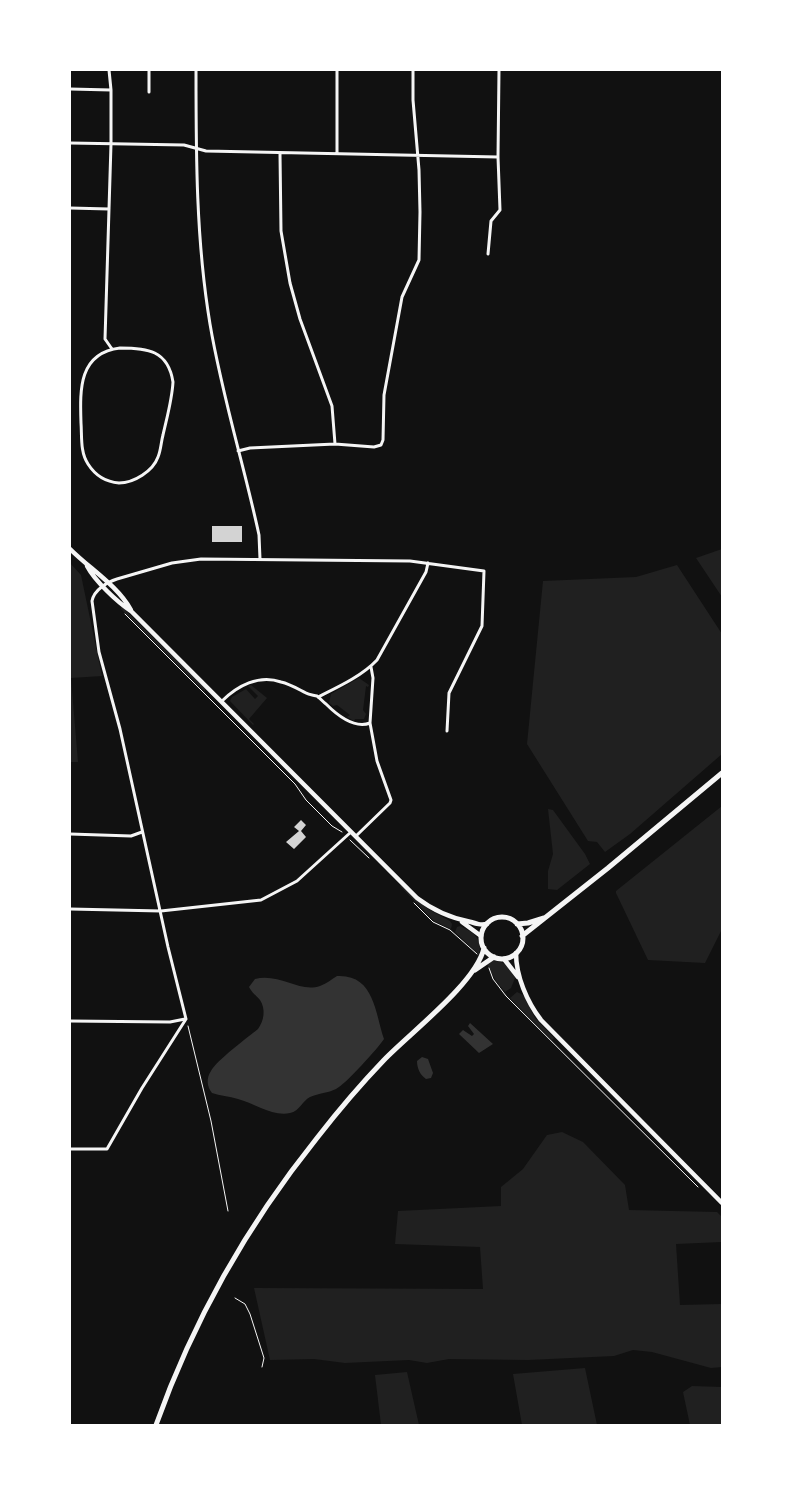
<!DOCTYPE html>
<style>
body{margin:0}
#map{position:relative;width:792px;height:1495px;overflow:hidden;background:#111;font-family:Manrope,sans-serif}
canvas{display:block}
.frame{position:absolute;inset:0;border:71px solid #fff;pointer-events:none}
</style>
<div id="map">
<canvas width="792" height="1495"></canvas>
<div class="frame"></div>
</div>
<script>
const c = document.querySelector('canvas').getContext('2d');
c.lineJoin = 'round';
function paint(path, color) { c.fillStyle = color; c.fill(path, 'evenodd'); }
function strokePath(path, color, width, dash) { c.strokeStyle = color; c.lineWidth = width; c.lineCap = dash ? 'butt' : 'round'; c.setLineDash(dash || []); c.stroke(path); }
const green = new Path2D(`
 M722,549V597L696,558Z
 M70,563L81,575L102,676L71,678L78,762H70Z
 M677,565L722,634V754L630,834L605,852L597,842L588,841L527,744L543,581L636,577Z
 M121,606L202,685L205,689V692L121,609Z
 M359,678L369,685L368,687L366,686L363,710L366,714L364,719H355L354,721L347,717L350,715L337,705L333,706L329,703L331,694Z
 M251,685L267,698L249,719L254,724L253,725L230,701L232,697L246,689L255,699L258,696L248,686Z
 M722,806V929L705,963L648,960L616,893V891Z
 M548,809L553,810L585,854L590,864L557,890L548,889V871L553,854Z
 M401,885L428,909L450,921L452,924L451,929L434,921L400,886Z
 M460,926C473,932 483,938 479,955L455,932L457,927Z
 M491,961C505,960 509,967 515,978L511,988L505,992L496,981L487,964Z
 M517,992L523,995L535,1018L554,1038L552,1040L510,998Z
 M562,1132L583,1142L625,1185L629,1210L717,1212L722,1217V1242L676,1244L680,1305L722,1304V1367L711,1368L652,1352L633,1350L614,1356L528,1360L449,1359L427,1363L409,1360L345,1363L314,1359L270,1360L254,1288L483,1289L480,1247L395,1244L398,1211L501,1206V1187L523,1169L547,1135Z
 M585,1368L597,1425H522L513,1374Z
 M407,1372L419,1425H381L375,1375Z
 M692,1386L722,1387V1425H690L683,1392Z`);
const water = new Path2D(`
 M337,976C374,974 375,1012 384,1039C379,1047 345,1085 336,1089C328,1093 319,1093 310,1097C302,1101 300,1111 290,1113C273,1117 254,1103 238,1099C229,1096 220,1096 212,1093C207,1087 206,1078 211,1071C216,1061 248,1037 258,1029C264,1021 266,1009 260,1000C256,995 252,993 249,987L255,979C280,973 299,993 320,986C326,984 332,979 337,976Z
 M470,1023L493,1044L479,1053L459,1034L463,1030L472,1036L474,1034L468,1026Z
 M422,1057L428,1059L433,1073L431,1078L426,1079C420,1075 417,1068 417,1061Z`);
const building = new Path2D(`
 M212,526H242V542H212Z
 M301,820L306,825L301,831L306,837L294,849L286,842L299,831L294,827Z`);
const path = new Path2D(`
 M125,614L295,784L306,800L332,826L342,832
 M350,840L369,858
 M414,903L433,922L450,930L477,954
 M489,968L493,979L506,996L698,1187
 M188,1026L211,1121L228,1211
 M235,1298L245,1304L250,1314L264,1358L262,1367`);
const minor = new Path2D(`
 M109,70L111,90V144L105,339L112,349
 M149,70V92
 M196,70C196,155 196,240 210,324C222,396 244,465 259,535L260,559
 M70,89L111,90
 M70,143L184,145L206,151L498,157
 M337,153V70
 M280,154L281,231L290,283L300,319L332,406L335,444
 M70,208L109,209
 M488,254L491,221L500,210L498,157L499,70
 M120,348C147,348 168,350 173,382C172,400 167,417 163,435C161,442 161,450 158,457C153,471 134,483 119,483C106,482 95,475 88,464C80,452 82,436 81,423C80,391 78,353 120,348Z
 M238,451L250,448L335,444L374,447L381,445L383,440L384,395L402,297L419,260L420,212L419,170L413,100V70
 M318,697C338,687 362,676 377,660L426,572L428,563
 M222,701C237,686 259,674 281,682C290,684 298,689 306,693C309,695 314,695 317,696C320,698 323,702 326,704C337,715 354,729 370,723
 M70,834L131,836L142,832
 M356,836L390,803L391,800L377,761L370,723L373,678L371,667
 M70,909L161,911L261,900L297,881L351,832
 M186,1019L168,947L120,729L99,652L92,601C94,590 107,582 117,579L172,563L201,559L410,561L484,571L482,626L449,693L447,731
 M70,1021L170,1022L185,1019
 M70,1149H107L142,1088L186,1019`);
const tertiary = new Path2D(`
 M70,549C90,569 117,585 131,610
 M87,566C95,581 117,602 131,611L417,898C434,911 450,918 471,922C477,924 480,925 487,924
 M462,922L481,936
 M516,953C516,976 527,1002 541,1020L722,1203
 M504,959L518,977`);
const primary = new Path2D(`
 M481 938a21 21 0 1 1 42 0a21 21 0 1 1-42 0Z
 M517,924L528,923L544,918
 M522,936L608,868L722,773
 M475,970L494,957
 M156,1425C193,1321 248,1224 317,1138C338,1111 360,1085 384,1060C410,1033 476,983 484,948`);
paint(green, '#202020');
paint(water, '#333');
paint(building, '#d3d3d3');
strokePath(path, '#f5f5f5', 1);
strokePath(minor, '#f5f5f5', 3);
strokePath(tertiary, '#f5f5f5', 4.5);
strokePath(primary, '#f5f5f5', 5);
</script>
